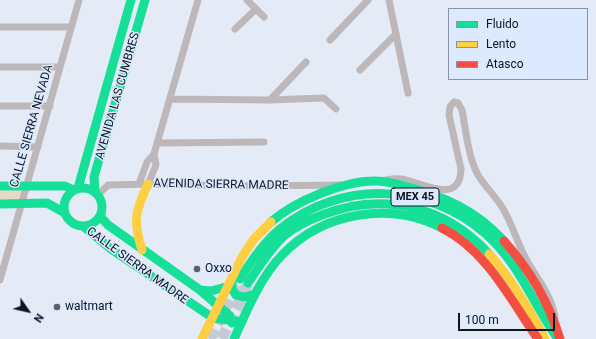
<!DOCTYPE html>
<style>
body{margin:0}
#map{position:relative;width:596px;height:339px;overflow:hidden;background:#e4ebf7;font-family:Roboto,sans-serif}
canvas{display:block}
.legend{position:absolute;left:448px;top:8px;width:140px;height:72px;box-sizing:border-box;background:#dce9ff;border:1px solid #8994a6;margin:0;padding:5px 7px;list-style:none;font-size:12px;color:#0d1521}
.legend li{display:flex;align-items:center;gap:8px;height:20px}
.legend b{width:20px;border:1px solid #8994a6}
.north{position:absolute;left:8px;top:291px;width:40px;height:40px;-webkit-text-stroke:3px #dce9ff;paint-order:stroke;rotate:124deg;font-size:11px;font-weight:700;line-height:16px;text-align:center;color:#0d1521}
.north::after{content:'';display:block;margin:auto;width:14px;height:18px;background:#0d1521;clip-path:polygon(50% 0,100% 100%,50% 72%,0 100%)}
.scale{position:absolute;left:458px;top:313px;width:97px;height:18px;box-sizing:border-box;border:2px solid #0d1521;border-top:0;padding-left:5px;font-size:12px;line-height:14px;white-space:nowrap;color:#0d1521;-webkit-text-stroke:3px #dce9ff;paint-order:stroke}
</style>
<div id="map">
<canvas width="596" height="339"></canvas>
<ul class="legend">
<li><b style="height:5px;background:#16e098"></b>Fluido</li>
<li><b style="height:5px;background:#ffcf43"></b>Lento</li>
<li><b style="height:5px;background:#f24e42"></b>Atasco</li>
</ul>
<div class="north">N</div>
<div class="scale">100 m</div>
</div>
<script>
const c = document.querySelector('canvas').getContext('2d');
c.lineJoin = 'round';
function paint(path, color) { c.fillStyle = color; c.fill(path, 'evenodd'); }
function strokePath(path, color, width, dash) { c.strokeStyle = color; c.lineWidth = width; c.lineCap = dash ? 'butt' : 'round'; c.setLineDash(dash || []); c.stroke(path); }
function label(font, color, halo, rows, align = 'center') {
  c.font = font + ' Roboto,sans-serif'; c.lineWidth = 3; c.setLineDash([]); c.textBaseline = 'middle'; c.strokeStyle = halo; c.fillStyle = color; for (const [text, x, y, turn = 0] of rows) {
    c.save(); c.translate(x, y); c.rotate((+turn || 0) * Math.PI / 180); c.textAlign = isNaN(turn) ? turn : align; if (halo) c.strokeText(text, 0, 0); c.fillText(text, 0, 0); c.restore();
  }
}
const green = new Path2D(`
 M0,188H23L20,202L0,201Z`);
const primaryTunnel = new Path2D(`
 M210,339L240,279
 M222,339L248,283`);
const street = new Path2D(`
 M247,0L264,17
 M389,0L408,93
 M0,27H71
 M235,29L256,9
 M330,40L368,0
 M0,67H60
 M360,70L396,34
 M170,99L270,100L324,98L336,109
 M270,100L306,62
 M0,106H50
 M157,143L264,142
 M0,146L38,147
 M386,180C391,179 396,178 402,179C423,183 460,206 461,169L449,115L450,107L454,102L458,103L462,110C466,130 468,157 478,175C484,185 493,194 500,204C512,221 516,241 526,259C537,279 552,295 555,318
 M139,184L147,162L154,154L198,0
 M148,184L156,165L154,154
 M98,195L108,185L148,184L256,186L340,185
 M0,280L79,0`);
const fast = new Path2D(`
 M0,186H65L74,190
 M64 207a19 19 0 1 1 38 0a19 19 0 1 1-38 0Z
 M78,188L131,0
 M95,192L94,177L145,0
 M0,204L47,203L65,213
 M100,216L108,225L200,290L230,316L232,323
 M271,222C295,201 345,180 377,181C386,181 395,184 404,186C444,196 476,210 504,241
 M83,226L111,249L213,318L242,322
 M232,278V289L236,295L244,297L255,294
 M240,279C251,261 263,243 280,229C341,180 426,182 486,234C518,262 534,305 558,339
 M248,283C259,267 270,248 285,235C296,226 309,220 322,215C383,191 445,206 489,254
 M200,290L211,291L226,287
 M234,339C247,310 260,278 282,255C323,212 390,201 442,228`);
const slow = new Path2D(`
 M142,250C133,221 135,211 148,184
 M489,254C512,280 529,308 545,339
 M202,339L242,257L254,239L271,222`);
const jam = new Path2D(`
 M442,228C487,251 510,299 538,339
 M504,241C529,269 549,303 560,339`);
const markers = [
 [197,269,4,"#58606c"],
 [57,307,4,"#58606c"]
];
const shields = [
 [415,197,48]
];
const shieldNames = [
 ["MEX 45",415,197]
];
const streetNames = [
 ["AVENIDA LAS CUMBRES",118,96,-74],
 ["CALLE SIERRA NEVADA",32,126,-74],
 ["AVENIDA SIERRA MADRE",221,185,1],
 ["CALLE SIERRA MADRE",137,266,36]
];
const poiNames = [
 ["Oxxo",205,269],
 ["waltmart",65,307]
];
paint(green, '#e6dac6');
strokePath(primaryTunnel, '#c4cbd7', 11, [11, 5.5]);
strokePath(street, '#bdb7b9', 7);
strokePath(fast, '#16e098', 9);
strokePath(slow, '#ffcf43', 9);
strokePath(jam, '#f24e42', 9);
for (const [x, y, r, color] of markers) { const dot = new Path2D(); dot.arc(x, y, r, 0, 2 * Math.PI); c.fillStyle = color; c.fill(dot); strokePath(dot, '#dce9ff', 1.5); }
for (const [x, y, w] of shields) { const box = new Path2D(); box.roundRect(x - w / 2, y - 9, w, 18, 3); c.fillStyle = '#dce9ff'; c.fill(box); strokePath(box, '#0d1521', 1); }
label('bold 11px', '#0d1521', null, shieldNames);
label('12px', '#0d1521', '#dce9ff', streetNames);
label('12px', '#0d1521', '#dce9ff', poiNames, 'left');
</script>
